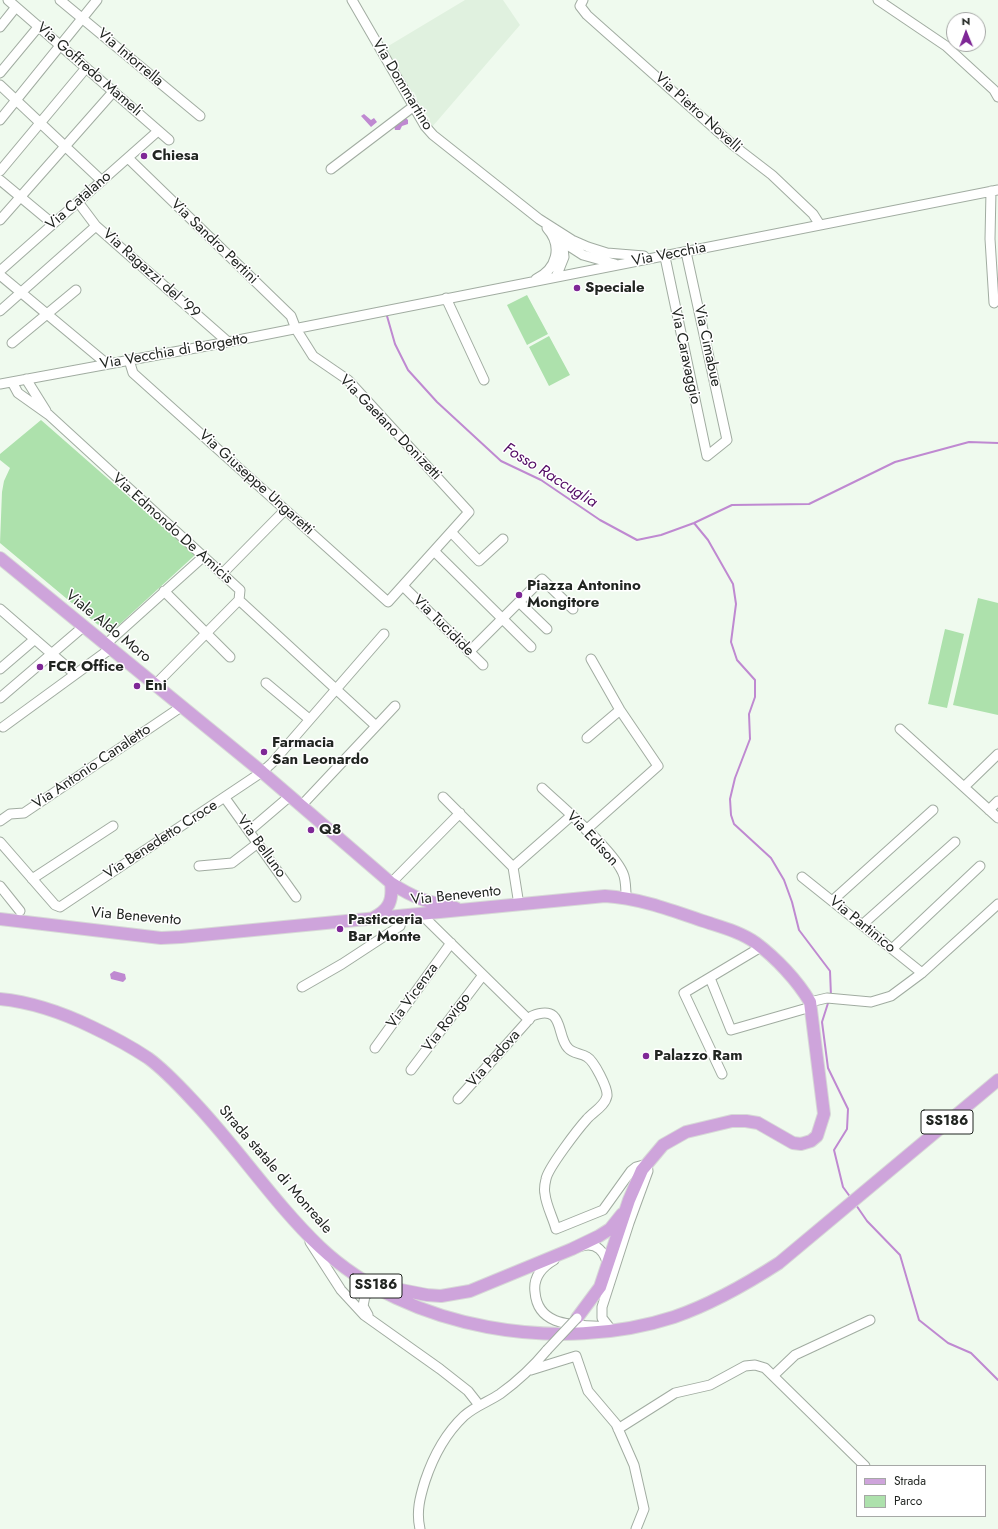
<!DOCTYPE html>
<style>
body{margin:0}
#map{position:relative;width:998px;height:1529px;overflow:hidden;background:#effaee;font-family:Jost,sans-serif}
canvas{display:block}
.legend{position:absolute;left:856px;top:1465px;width:130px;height:52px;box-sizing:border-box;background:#fff;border:1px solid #a6a8a6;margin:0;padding:5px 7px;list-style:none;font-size:12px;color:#212521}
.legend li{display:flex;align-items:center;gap:8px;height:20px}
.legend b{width:20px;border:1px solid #a6a8a6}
.north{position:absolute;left:946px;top:12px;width:40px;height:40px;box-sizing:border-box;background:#fff;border:1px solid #a6a8a6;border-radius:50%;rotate:359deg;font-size:11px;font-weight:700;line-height:16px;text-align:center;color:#212521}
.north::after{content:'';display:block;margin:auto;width:14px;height:18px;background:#7e2796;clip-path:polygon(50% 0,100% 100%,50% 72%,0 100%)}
</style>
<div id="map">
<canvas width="998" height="1529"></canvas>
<ul class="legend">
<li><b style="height:5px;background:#cea4db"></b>Strada</li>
<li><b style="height:11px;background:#ade1ac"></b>Parco</li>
</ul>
<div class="north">N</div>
</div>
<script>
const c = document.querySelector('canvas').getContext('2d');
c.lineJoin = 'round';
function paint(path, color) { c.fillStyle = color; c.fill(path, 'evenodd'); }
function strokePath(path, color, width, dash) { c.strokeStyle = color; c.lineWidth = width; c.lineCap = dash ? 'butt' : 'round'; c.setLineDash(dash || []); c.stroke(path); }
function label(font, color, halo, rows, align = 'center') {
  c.font = font + ' Jost,sans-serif'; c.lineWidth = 3; c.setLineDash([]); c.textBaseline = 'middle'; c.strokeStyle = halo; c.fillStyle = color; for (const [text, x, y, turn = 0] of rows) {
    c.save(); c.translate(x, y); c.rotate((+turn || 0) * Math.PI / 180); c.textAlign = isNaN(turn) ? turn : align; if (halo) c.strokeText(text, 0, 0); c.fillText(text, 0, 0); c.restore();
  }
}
const built = new Path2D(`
 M465,0H503L520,25L432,127L429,123L430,119L416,102L417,98L414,92L410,91L407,87L385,48Z`);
const green = new Path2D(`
 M527,295L548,334L527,345L507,305Z
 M549,336L570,375L549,386L529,347Z
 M41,420L195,555L109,634L0,543L2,492L4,481L10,468L0,460V454Z
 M978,598L998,603V715L953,705Z
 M945,629L964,634L947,708L928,704Z`);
const water = new Path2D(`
 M364,114L371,120L374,118L377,122L371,127L361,116Z
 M405,117L408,120V124L402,126L400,130H395L394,126Z
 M114,971L125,974L126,979L123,982L111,979L110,974Z`);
const stream = new Path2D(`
 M387,316L395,344L408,370L437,402L501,461L541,480L600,520L637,540L661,535L694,523L732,505L809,504L895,462L969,442L998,443
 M694,523L708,540L733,584L736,604L731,642L737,660L755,680V697L749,714L750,739L735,778L730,799L731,815L734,824L771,858L784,880L792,902L799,930L830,971L831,996
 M829,1000L822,1022L828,1068L848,1109L847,1129L834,1150L843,1187L851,1198
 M856,1205L867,1221L900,1255L919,1320L948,1343L971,1353L998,1380`);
const minor = new Path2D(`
 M8,0L169,140
 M60,0L200,116
 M352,0L425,126L433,135L539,219L572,240L588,247L607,253L644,256
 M583,0L580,6L587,15L733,145L772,175L813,214L820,225
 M878,0L946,46L994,90L998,97
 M0,27L16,7
 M0,73L39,26
 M0,85L102,181
 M0,120L97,0
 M128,158L291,316L296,329L313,356L348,380L469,512L388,602L133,373L129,360
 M331,169L414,106
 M0,171L86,68
 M0,180L53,224
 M991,191L990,239L994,303
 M78,202L96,226L228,342
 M0,220L113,92
 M555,237L583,255L615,264
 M659,256L665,257L707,456L727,440L686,252
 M0,271L158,131
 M0,275L107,364
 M556,277L564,257L562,239
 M536,279C557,269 563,246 547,228
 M446,298L484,380
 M0,311L96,226
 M12,343L76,290
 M26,379L46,411
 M12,382L18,393L49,415L240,590L239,600L376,726
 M0,384L228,342L998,190
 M451,532L479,561L503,539
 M434,551L531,647
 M222,574L285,510
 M403,586L483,665
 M164,591L230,657
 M519,602L547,629
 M0,609L75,674
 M105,645L203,557
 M469,652L542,579L573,609
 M0,669L35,639
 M266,683L309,719
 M155,685L239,600
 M0,698L83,627
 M3,727L110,649
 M900,729L998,818
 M587,738L620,710
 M964,787L998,754
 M542,788C562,807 617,853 624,876C626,883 626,891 626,898
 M443,797L513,867L519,905
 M225,798L296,897
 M301,806L395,706
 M989,810L998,801
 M0,821L10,814L24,813L181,707
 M586,830L658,766L620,710L591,659
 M249,831L290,796
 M0,842L55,905L60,907L262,772L272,763L384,634
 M199,866L232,863L258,843
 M513,867L571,816
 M802,877L922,973
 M32,879L113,826
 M391,883L460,813
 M0,886L20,911
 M832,901L933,810
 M422,915L529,1020
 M862,925L955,842
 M892,949L980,866
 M710,978L731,1030L811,1007
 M302,987L342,964L400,926L402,917
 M810,1002L827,998L871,1002L891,996L922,973L998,904
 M375,1048L451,943
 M411,1070L483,975
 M722,1074L684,993L761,947
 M458,1099L532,1016C565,1003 556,1036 568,1048C573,1054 581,1053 587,1057C594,1061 608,1088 607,1096C605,1106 593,1112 587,1119C578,1129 548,1168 546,1179C545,1183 544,1190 545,1194C546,1205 553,1218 556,1229L603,1210L631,1171L636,1167L647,1164L648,1171L629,1223L602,1307V1318L609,1327
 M310,1242L341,1290L364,1315L440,1369L468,1391L479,1405
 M582,1246C597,1242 605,1252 608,1266
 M554,1260C542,1267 533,1277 535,1292C538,1330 580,1324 609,1327
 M368,1315L363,1306L365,1296L370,1292L381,1289
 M531,1370L576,1356L588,1391L616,1424L634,1465L644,1509L636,1529
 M773,1376L795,1355L870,1320
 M618,1429L675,1393L710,1385L745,1366L755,1365L765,1368L865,1466
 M420,1529C416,1512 420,1497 425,1481C433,1457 445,1434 464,1416C475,1406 488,1402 500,1394C518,1381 533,1367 547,1350`);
const major = new Path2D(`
 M0,558L262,772L391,883C415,899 428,902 456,908
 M373,918C389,910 393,901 391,883
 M0,919L161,938L181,937L605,896C639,898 671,910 703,921C721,927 741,932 756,943C776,958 797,980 810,1002L824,1114L817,1136L811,1141L801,1144L793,1143L758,1123L746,1121H732L686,1132L663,1145L642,1170L629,1200L600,1287L577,1318
 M0,999C32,1002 63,1013 92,1027C111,1036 130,1046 148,1058C166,1071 182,1089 197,1105C240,1151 275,1204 320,1247C408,1330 561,1354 674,1317C712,1304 745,1285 779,1263L998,1080
 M386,1287L427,1295L441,1296L470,1291L572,1249L599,1236L610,1229L622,1214`);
const minorBridge = new Path2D(`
 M547,1350L577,1318`);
const markers = [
 [144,156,4,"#7e2796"],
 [577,288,4,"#7e2796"],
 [519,595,4,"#7e2796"],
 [40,667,4,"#7e2796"],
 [137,686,4,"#7e2796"],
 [264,752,4,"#7e2796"],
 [311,830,4,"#7e2796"],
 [340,929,4,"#7e2796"],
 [646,1056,4,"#7e2796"]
];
const shields = [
 [947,1122,52],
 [376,1286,52]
];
const shieldNames = [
 ["SS186",947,1122],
 ["SS186",376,1286]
];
const streetNames = [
 ["Via Intorrella",130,58,40],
 ["Via Goffredo Mameli",89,70,41],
 ["Via Dommartino",402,85,59],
 ["Via Pietro Novelli",698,113,42],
 ["Via Catalano",79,201,-41],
 ["Via Sandro Pertini",214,242,44],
 ["Via Vecchia",669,255,-11],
 ["Via Ragazzi del '99",151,274,42],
 ["Via Cimabue",707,346,78],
 ["Via Vecchia di Borgetto",174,352,-10],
 ["Via Caravaggio",685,356,78],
 ["Via Gaetano Donizetti",390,428,46],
 ["Via Giuseppe Ungaretti",256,483,42],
 ["Via Edmondo De Amicis",172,529,42],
 ["Via Tucidide",443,626,45],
 ["Viale Aldo Moro",108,627,39],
 ["Via Antonio Canaletto",92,767,-34],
 ["Via Edison",592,839,47],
 ["Via Benedetto Croce",161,840,-33],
 ["Via Belluno",261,847,54],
 ["Via Benevento",456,896,-6],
 ["Via Benevento",136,917,5],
 ["Via Partinico",862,925,39],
 ["Via Vicenza",413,996,-54],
 ["Via Rovigo",447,1023,-53],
 ["Via Padova",494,1059,-48],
 ["Strada statale di Monreale",275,1170,49]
];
const poiNames = [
 ["Chiesa",152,156],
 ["Speciale",585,288],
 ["Piazza Antonino",527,586],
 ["Mongitore",527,603],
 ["FCR Office",48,667],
 ["Eni",145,686],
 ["Farmacia",272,743],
 ["San Leonardo",272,760],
 ["Q8",319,830],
 ["Pasticceria",348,920],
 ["Bar Monte",348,937],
 ["Palazzo Ram",654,1056]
];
const waterNames = [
 ["Fosso Raccuglia",550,476,32]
];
paint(built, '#e0f1df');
paint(green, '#ade1ac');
paint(water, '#bf89d1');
strokePath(stream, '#bf89d1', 2);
strokePath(minor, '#a1aca1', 11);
strokePath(major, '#d7d8d7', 14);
strokePath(minor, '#fff', 9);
strokePath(major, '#cea4db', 12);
strokePath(minorBridge, '#a1aca1', 11, []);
strokePath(minorBridge, '#fff', 9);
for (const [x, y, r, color] of markers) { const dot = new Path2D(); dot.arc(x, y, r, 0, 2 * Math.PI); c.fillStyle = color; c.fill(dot); strokePath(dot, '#fff', 1.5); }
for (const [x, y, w] of shields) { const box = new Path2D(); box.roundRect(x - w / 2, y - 12, w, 24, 3); c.fillStyle = '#fff'; c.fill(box); strokePath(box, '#212521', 1); }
label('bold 14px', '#212521', null, shieldNames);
label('15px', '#212521', '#fff', streetNames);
label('bold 15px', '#212521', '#fff', poiNames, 'left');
label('italic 16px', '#530c65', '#fff', waterNames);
</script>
